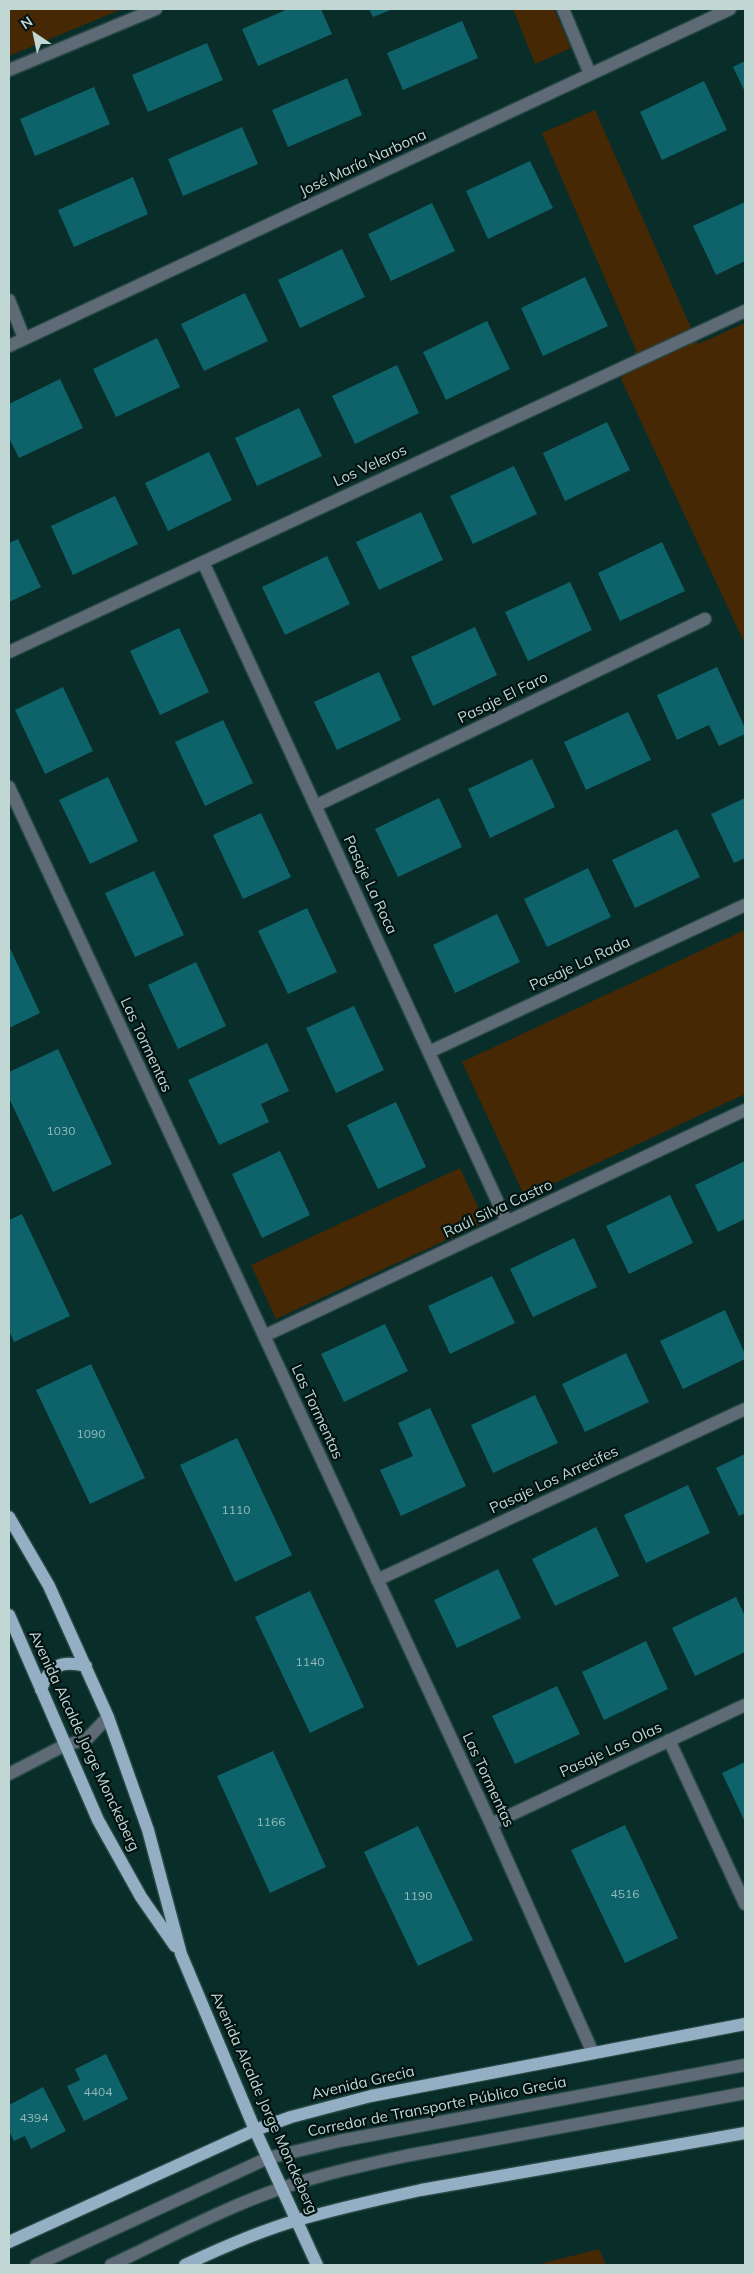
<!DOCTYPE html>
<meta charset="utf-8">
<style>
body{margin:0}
#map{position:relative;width:754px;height:2274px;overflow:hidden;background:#092d29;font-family:Mulish,sans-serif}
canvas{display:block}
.frame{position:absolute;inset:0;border:10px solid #c0d7d3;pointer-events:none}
.north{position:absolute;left:10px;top:10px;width:50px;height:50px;-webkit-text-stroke:4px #021311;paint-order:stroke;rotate:326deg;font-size:14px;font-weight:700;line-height:20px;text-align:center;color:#c0d7d3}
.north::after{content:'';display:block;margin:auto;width:18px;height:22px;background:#c0d7d3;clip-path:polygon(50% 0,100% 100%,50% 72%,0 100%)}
</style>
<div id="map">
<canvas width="754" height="2274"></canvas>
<div class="frame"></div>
<div class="north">N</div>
</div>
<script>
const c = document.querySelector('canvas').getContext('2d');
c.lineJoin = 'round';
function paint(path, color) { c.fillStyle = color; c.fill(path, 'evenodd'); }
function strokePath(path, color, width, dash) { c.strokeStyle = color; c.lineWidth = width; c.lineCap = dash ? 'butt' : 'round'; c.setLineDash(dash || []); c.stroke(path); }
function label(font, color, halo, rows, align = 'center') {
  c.font = font + ' Mulish,sans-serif'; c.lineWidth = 4.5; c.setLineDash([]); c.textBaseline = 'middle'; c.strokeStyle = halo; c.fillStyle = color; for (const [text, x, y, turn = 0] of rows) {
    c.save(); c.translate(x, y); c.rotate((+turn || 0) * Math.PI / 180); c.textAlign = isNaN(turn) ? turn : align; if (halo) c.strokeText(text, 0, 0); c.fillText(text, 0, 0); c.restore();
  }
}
const green = new Path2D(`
 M9,9H122L9,56Z
 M513,9H554L571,48L535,64Z
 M595,110L698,344L745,323V644L621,379L636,350L542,133Z
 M745,930V1094L525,1197L462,1062Z
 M460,1168L485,1222L276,1319L251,1265Z
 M599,2249L606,2265H536Z`);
const building = new Path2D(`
 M288,9H321L332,34L258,66L242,29Z
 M369,9H393L373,17Z
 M462,21L478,58L403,90L387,53Z
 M207,43L223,80L148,112L132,75Z
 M745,61V92L733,67Z
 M347,78L362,115L288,147L272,110Z
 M704,81L727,130L662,160L640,112Z
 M94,87L110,124L35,156L20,119Z
 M242,127L258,164L183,196L168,159Z
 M530,161L553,208L488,239L466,191Z
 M133,177L148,214L74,247L58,210Z
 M745,202V261L716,275L693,226Z
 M432,203L455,251L391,281L368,234Z
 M342,249L365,297L300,328L278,280Z
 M585,277L608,326L543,356L521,308Z
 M245,293L268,341L204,371L181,324Z
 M487,321L510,369L446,400L423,352Z
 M157,338L180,387L116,417L93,369Z
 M397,365L419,413L355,444L332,396Z
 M60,379L83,428L19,458L9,438V404Z
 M299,408L322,456L257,486L235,438Z
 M607,422L630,470L565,501L543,453Z
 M209,452L232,500L168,531L145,483Z
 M514,466L537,514L473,544L450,496Z
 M115,496L138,544L73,575L51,526Z
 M421,512L443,560L379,590L356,542Z
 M18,539L41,587L9,602V543Z
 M662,542L685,591L620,621L598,573Z
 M327,556L350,604L285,635L262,587Z
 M570,582L592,630L528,661L505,612Z
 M475,627L497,675L433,706L411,657Z
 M179,628L209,692L160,715L130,651Z
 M717,667L745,728V734L719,746L709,725L677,740L657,695Z
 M379,672L401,720L337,750L314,702Z
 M63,687L93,751L45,774L15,710Z
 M628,712L651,760L586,790L564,742Z
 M223,720L253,783L205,806L175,742Z
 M532,759L555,807L490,838L468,789Z
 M108,777L138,841L90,864L59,800Z
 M439,798L462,847L398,877L375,829Z
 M745,798V858L734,863L711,814Z
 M261,813L291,877L243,899L213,835Z
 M677,829L700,877L635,908L612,860Z
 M588,868L611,917L547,947L524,899Z
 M154,871L184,935L135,957L105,893Z
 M307,908L337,972L288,994L258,931Z
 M497,914L520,962L455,993L433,945Z
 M9,946L40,1013L9,1028Z
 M196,962L226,1026L178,1049L148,985Z
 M354,1006L384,1070L336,1093L306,1028Z
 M267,1043L289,1091L261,1104L269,1122L219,1145L188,1080Z
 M58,1049L112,1164L53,1192L9,1098V1072Z
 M396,1102L426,1167L378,1189L347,1125Z
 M280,1151L310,1215L262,1238L232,1174Z
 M745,1161V1219L718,1232L695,1185Z
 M670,1195L693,1243L629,1274L606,1226Z
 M22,1214L70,1316L14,1342L9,1331V1220Z
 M574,1238L597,1287L533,1317L510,1269Z
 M492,1276L515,1323L450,1354L428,1306Z
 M725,1310L745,1354V1359L683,1389L660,1341Z
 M385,1324L408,1371L344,1402L321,1354Z
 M626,1353L649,1402L585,1432L562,1384Z
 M91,1364L145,1478L90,1504L36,1390Z
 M535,1395L558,1443L493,1473L471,1425Z
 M430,1408L466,1486L401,1516L380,1470L413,1456L398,1423Z
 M237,1438L292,1555L235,1582L180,1465Z
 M745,1454V1513L739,1516L716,1468Z
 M688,1485L710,1533L646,1563L624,1515Z
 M596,1527L619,1576L555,1606L532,1559Z
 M498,1569L521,1618L457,1648L434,1600Z
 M310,1591L364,1707L310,1733L255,1617Z
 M736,1597L745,1616V1652L695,1676L672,1628Z
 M646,1641L668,1689L604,1720L582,1672Z
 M557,1686L580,1734L515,1764L492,1716Z
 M273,1751L326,1867L270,1893L217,1776Z
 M745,1762V1822L722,1773Z
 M625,1825L678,1938L625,1963L571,1850Z
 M418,1826L473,1940L418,1966L364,1852Z
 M106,2054L128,2099L84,2121L67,2086L80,2080L75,2069Z
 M43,2087L66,2131L31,2149L25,2136L14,2141L9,2131V2105Z`);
const minor = new Path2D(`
 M563,9L590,74
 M9,70L156,9
 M9,300L24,338
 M9,346L730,9
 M203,562L507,1222
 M9,652L745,311
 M9,787L491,1824L593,2053
 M315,806L705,619
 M429,1052L745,905
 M264,1336L745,1110
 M377,1580L745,1409
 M669,1740L745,1904
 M9,1774L65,1745L86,1740L108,1717
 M491,1824L745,1705
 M36,2265L268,2158L339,2141L745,2065
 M111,2265C167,2239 223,2208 282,2188C322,2174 364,2165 405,2156L745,2093`);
const major = new Path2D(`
 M9,1517L49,1586L108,1717L148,1830L181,1954L255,2130L317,2265
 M9,1615L98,1820L141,1897L175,1946
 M41,1690C49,1665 61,1660 86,1666
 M9,2242L255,2130L291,2117L371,2096L745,2024
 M185,2265C221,2248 259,2231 298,2220C339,2208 380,2199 421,2190L745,2133`);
const numberNames = [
 ["1030",61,1131],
 ["1090",91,1434],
 ["1110",236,1510],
 ["1140",310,1662],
 ["1166",271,1822],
 ["4516",625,1894],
 ["1190",418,1896],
 ["4404",98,2092],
 ["4394",34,2118]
];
const streetNames = [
 ["José María Narbona",363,163,-25],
 ["Los Veleros",370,466,-25],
 ["Pasaje El Faro",503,698,-26],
 ["Pasaje La Roca",370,885,65],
 ["Pasaje La Rada",580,964,-25],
 ["Las Tormentas",146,1045,65],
 ["Raúl Silva Castro",498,1209,-25],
 ["Las Tormentas",317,1412,65],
 ["Pasaje Los Arrecifes",554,1480,-25],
 ["Avenida Alcalde Jorge Monckeberg",84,1741,65],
 ["Pasaje Las Olas",611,1750,-25],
 ["Las Tormentas",488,1780,65],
 ["Avenida Grecia",363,2083,-13],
 ["Avenida Alcalde Jorge Monckeberg",264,2103,66],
 ["Corredor de Transporte Público Grecia",437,2107,-11]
];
paint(green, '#472804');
paint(building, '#0e636a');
strokePath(minor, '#264844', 15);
strokePath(major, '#264844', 15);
strokePath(minor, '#5e6a75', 12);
strokePath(major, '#94aec4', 12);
label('12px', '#94bab9', null, numberNames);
label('15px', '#c0d7d3', '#021311', streetNames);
</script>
